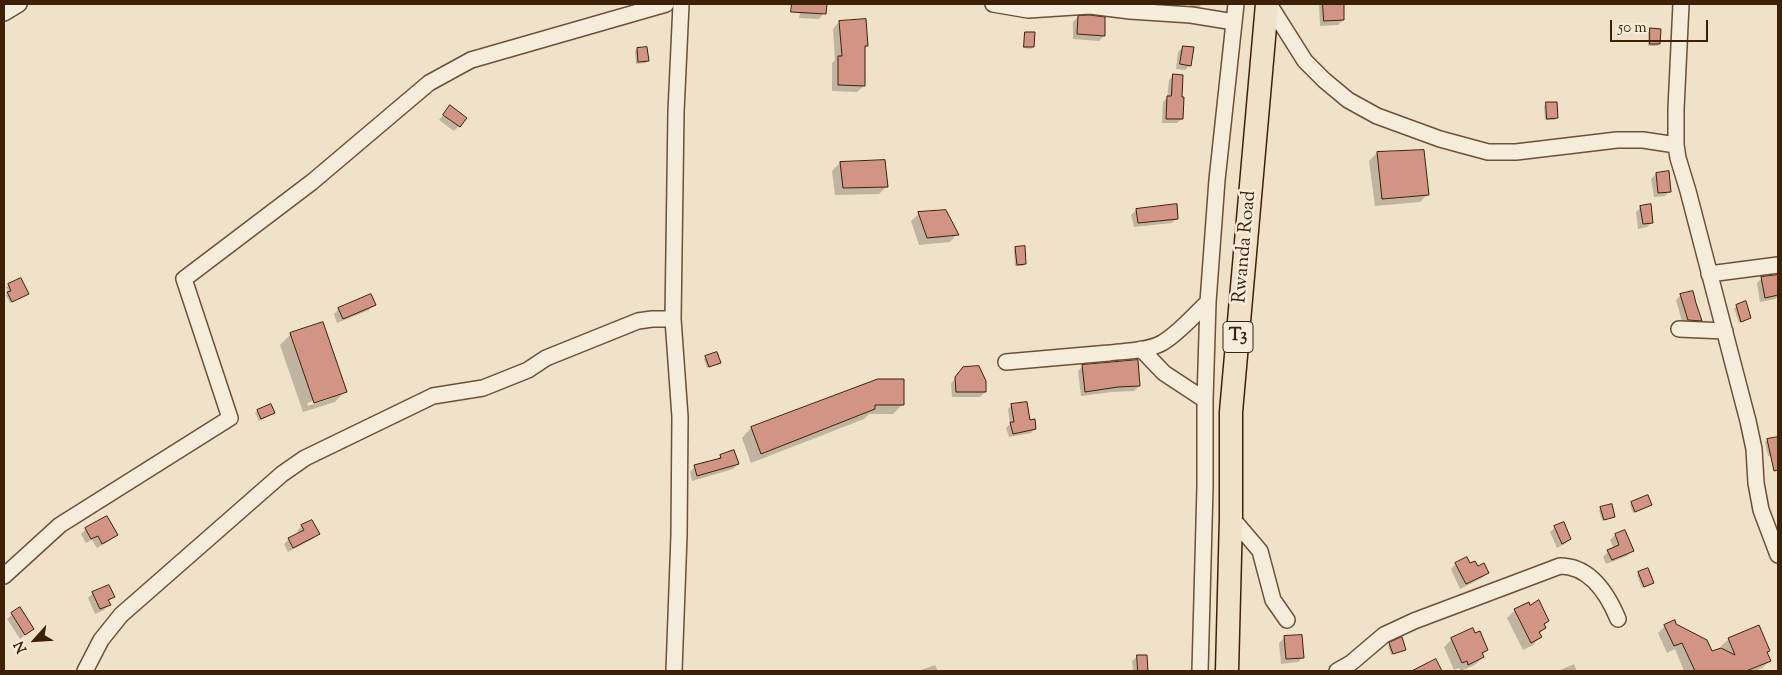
<!DOCTYPE html>
<style>
body{margin:0}
#map{position:relative;width:1782px;height:675px;overflow:hidden;background:#f0e1c9;font-family:"Sorts Mill Goudy",serif}
canvas{display:block}
.frame{position:absolute;inset:0;border:5px solid #3d2106;pointer-events:none}
.north{position:absolute;left:10px;top:615px;width:50px;height:50px;-webkit-text-stroke:4px #f5ecdc;paint-order:stroke;rotate:244deg;font-size:14px;font-weight:700;line-height:20px;text-align:center;color:#3d2106}
.north::after{content:'';display:block;margin:auto;width:18px;height:22px;background:#3d2106;clip-path:polygon(50% 0,100% 100%,50% 72%,0 100%)}
.scale{position:absolute;left:1610px;top:20px;width:98px;height:22px;box-sizing:border-box;border:2px solid #3d2106;border-top:0;padding-left:6px;font-size:15px;line-height:18px;white-space:nowrap;color:#3d2106;-webkit-text-stroke:4px #f5ecdc;paint-order:stroke}
</style>
<div id="map">
<canvas width="1782" height="675"></canvas>
<div class="frame"></div>
<div class="north">N</div>
<div class="scale">50 m</div>
</div>
<script>
const c = document.querySelector('canvas').getContext('2d');
c.lineJoin = 'round';
function paint(path, color) { c.fillStyle = color; c.fill(path, 'evenodd'); }
function strokePath(path, color, width, dash) { c.strokeStyle = color; c.lineWidth = width; c.lineCap = dash ? 'butt' : 'round'; c.setLineDash(dash || []); c.stroke(path); }
function label(font, color, halo, rows, align = 'center') {
  c.font = font + ' "Sorts Mill Goudy",serif'; c.lineWidth = 5; c.setLineDash([]); c.textBaseline = 'middle'; c.strokeStyle = halo; c.fillStyle = color; for (const [text, x, y, turn = 0] of rows) {
    c.save(); c.translate(x, y); c.rotate((+turn || 0) * Math.PI / 180); c.textAlign = isNaN(turn) ? turn : align; if (halo) c.strokeText(text, 0, 0); c.fillText(text, 0, 0); c.restore();
  }
}
const shadow = new Path2D(`
 M802,4H825L824,13L819,19L799,18Z
 M1190,4H1203L1199,7H1190Z
 M1319,4H1342L1343,20L1338,25L1320,26Z
 M1078,17L1104,36L1099,41L1073,39V22Z
 M839,22L867,46L864,49V86L857,92L832,91V63L835,60L833,29Z
 M1651,30L1659,44L1657,46H1648V32Z
 M1026,33L1033,47L1031,49L1023,48L1024,35Z
 M1183,47L1190,65L1185,70L1176,69L1178,52Z
 M637,49L648,61L646,63L636,64L635,51Z
 M1174,75L1182,119L1177,123H1162L1163,102L1167,98L1169,80Z
 M1546,104L1557,117L1555,120H1545L1544,106Z
 M450,107L459,126L454,131L439,120Z
 M1423,151L1428,194L1420,202L1375,206L1369,161L1377,153Z
 M840,163L887,186L879,194L835,195L832,171Z
 M1656,174L1670,191L1665,196L1654,197L1651,179Z
 M1641,207L1652,222L1647,227L1638,229L1636,212Z
 M1136,210L1177,218L1172,223L1134,227L1131,215Z
 M919,214L957,234L950,242L919,245L911,221Z
 M1016,248L1025,264L1023,266H1015L1014,250Z
 M1777,276L1778,297L1775,299L1760,302L1757,283L1762,278Z
 M20,279L27,294L10,303L6,295L9,293L6,287Z
 M1681,295L1701,320L1696,325H1683L1676,300Z
 M1745,303L1750,318L1739,323L1734,308Z
 M374,305L369,310L337,323L334,314L339,309Z
 M291,334L345,391L335,402L303,412L280,345ZM334,394V397L308,406L307,403Z
 M706,357L720,362L707,368L704,359Z
 M1083,366L1139,386L1134,391L1112,392L1081,396L1078,371Z
 M958,374L985,392L980,397H952L951,384Z
 M878,380L903,404L893,414H869L864,419L751,463L742,438L751,428Z
 M1012,405L1035,429L1031,433L1009,437L1006,428L1010,424L1008,409Z
 M258,411L274,413L259,421L255,413Z
 M1777,438L1778,454L1768,456L1765,442L1767,440Z
 M721,456L738,464L733,469L692,481L690,472L695,467L716,461Z
 M1632,503L1651,505L1633,513L1630,505Z
 M1601,508L1614,516L1602,521L1599,510Z
 M302,526L318,534L313,539L288,552L284,544L289,539L299,534L297,531Z
 M1555,527L1570,539L1565,544L1557,548L1550,532Z
 M86,529L116,535L111,540L97,548L92,540L86,543L81,534Z
 M1624,532L1632,550L1627,556L1606,564L1603,557L1608,552L1614,549L1610,540L1615,535Z
 M1456,564L1470,565L1487,573L1482,578L1460,589L1451,569Z
 M1639,573L1653,583L1642,588L1637,575Z
 M93,593L113,596L108,602L109,604L104,610L95,614L88,598Z
 M1528,604L1548,621L1543,625L1545,628L1539,634L1540,637L1533,645L1523,650L1507,618L1515,610Z
 M19,609L32,629L20,639L7,619Z
 M1675,625L1711,653L1722,648L1721,646L1729,639L1766,652L1770,661L1762,668L1754,671H1684L1675,649L1667,653L1658,633L1665,626Z
 M1284,638L1303,657L1298,662L1281,664L1279,643Z
 M1452,639L1487,650L1482,655L1483,657L1475,665L1461,671L1459,668L1454,670L1444,647Z
 M1390,644L1404,650L1391,655L1388,646Z
 M1138,656H1146V671H1133L1132,661Z
 M1574,664L1577,671H1558Z
 M935,665L938,671H917H918Z`);
const building = new Path2D(`
 M792,4H827L826,14L791,12Z
 M1323,4H1344V20L1324,21Z
 M1090,15L1105,17V36L1077,34L1078,16Z
 M866,19L868,46H865V86L838,85V56H842L839,21Z
 M1650,28L1661,29L1660,44H1650Z
 M1025,32H1035L1034,47H1024Z
 M1183,46L1194,47L1191,66L1180,64Z
 M647,47L649,61L638,62L637,48Z
 M1173,74L1183,75L1182,97H1184L1183,119H1166L1167,96H1171Z
 M1546,102H1557L1558,118L1547,119Z
 M450,105L467,118L460,127L443,115Z
 M1424,150L1429,195L1382,199L1377,152Z
 M885,160L888,187L843,188L840,162Z
 M1669,171L1671,192L1658,193L1656,173Z
 M1177,204L1178,219L1138,223L1136,209Z
 M1651,204L1653,223L1643,224L1640,206Z
 M946,210L959,235L927,238L918,212Z
 M1025,246L1026,264L1017,265L1015,247Z
 M1778,275V295L1765,298L1761,277Z
 M21,278L29,294L12,302L7,292L11,291L8,284Z
 M1693,291L1696,303L1702,321L1688,320L1680,294Z
 M371,294L376,305L343,319L338,308Z
 M1746,301L1751,318L1741,322L1736,305Z
 M323,322L347,392L314,403L290,333Z
 M717,352L721,363L709,367L705,356Z
 M1138,360L1140,386L1118,387L1085,392L1082,365Z
 M979,366L986,381V392H956L955,377L963,367Z
 M878,379H904V405H875V409L761,454L751,427Z
 M1027,402L1030,420L1035,419L1036,429L1013,434L1010,422H1014L1011,404Z
 M271,404L275,413L261,419L257,410Z
 M1778,437V470L1774,471L1767,439Z
 M734,450L739,464L697,476L694,465L721,458L720,455Z
 M1648,495L1652,505L1635,512L1631,502Z
 M1612,504L1615,517L1604,520L1600,507Z
 M107,516L118,535L102,544L98,536L91,539L85,528Z
 M312,520L320,534L293,548L288,538L304,530L301,525Z
 M1564,522L1571,539L1562,544L1554,526Z
 M1625,530L1634,551L1612,560L1607,550L1619,545L1615,534Z
 M1467,557L1470,563L1475,561L1478,566L1484,563L1489,573L1466,584L1455,563Z
 M1648,568L1654,583L1644,587L1638,572Z
 M109,585L115,597L108,600L111,605L100,609L92,592Z
 M1539,600L1549,621L1544,624L1546,628L1539,632L1542,637L1531,643L1514,609L1529,602L1530,605Z
 M20,607L34,629L25,635L11,613Z
 M1675,620L1676,624L1707,640L1712,651L1721,648L1735,655L1728,638L1759,625L1770,651L1767,652L1771,661L1746,671H1695L1682,643L1674,646L1664,625Z
 M1473,628L1475,633L1480,631L1488,650L1482,653L1484,657L1468,665L1467,661L1462,663L1451,638Z
 M1302,635L1304,658L1286,659L1284,636Z
 M1402,637L1406,650L1393,654L1389,643Z
 M1137,655H1147L1148,671H1138Z
 M1436,659L1442,671H1412Z`);
const minor = new Path2D(`
 M993,4L1028,10L1090,6L1130,11L1191,15L1234,22
 M1269,4L1305,61L1324,80L1348,100L1377,116L1440,139L1488,152H1516L1617,140H1643L1676,145
 M1681,4L1676,109V145L1678,158L1688,191L1748,421L1754,449L1756,483L1761,510L1778,555
 M4,13L19,4
 M1709,274L1778,265
 M1679,329L1725,331
 M1141,349L1164,373L1205,400
 M1006,362C1040,359 1075,356 1109,353C1126,351 1147,351 1162,343C1179,333 1193,316 1208,302
 M1231,517L1260,551L1273,600L1287,620
 M4,576L60,525L230,418L184,279L312,182L429,83L471,60L666,4
 M85,671L101,640L121,615L282,474L305,458L433,396L483,388L528,370L546,358L638,321L652,319H673
 M674,671L679,535L680,417L673,319L676,112L681,4
 M1200,671L1205,487V400L1208,302L1217,180L1236,4
 M1337,671L1351,663L1384,635L1414,621L1560,566C1591,566 1608,595 1618,619`);
const highway = new Path2D(`
 M1227,671L1231,517V412L1267,4`);
const shields = [
 [1238,337,30]
];
const shieldNames = [
 ["T3",1238,337]
];
const streetNames = [
 ["Rwanda Road",1246,247,-85]
];
paint(shadow, '#0003');
paint(building, '#d29585');
strokePath(building, '#3d2106', 1);
strokePath(minor, '#6a5137', 18);
strokePath(highway, '#3d2106', 25);
strokePath(minor, '#f5ecdc', 15);
strokePath(highway, '#f0e1c9', 22);
for (const [x, y, w] of shields) { const box = new Path2D(); box.roundRect(x - w / 2, y - 15.5, w, 31, 4); c.fillStyle = '#f5ecdc'; c.fill(box); strokePath(box, '#3d2106', 1); }
label('bold 18px', '#3d2106', null, shieldNames);
label('19px', '#3d2106', '#f5ecdc', streetNames);
</script>
